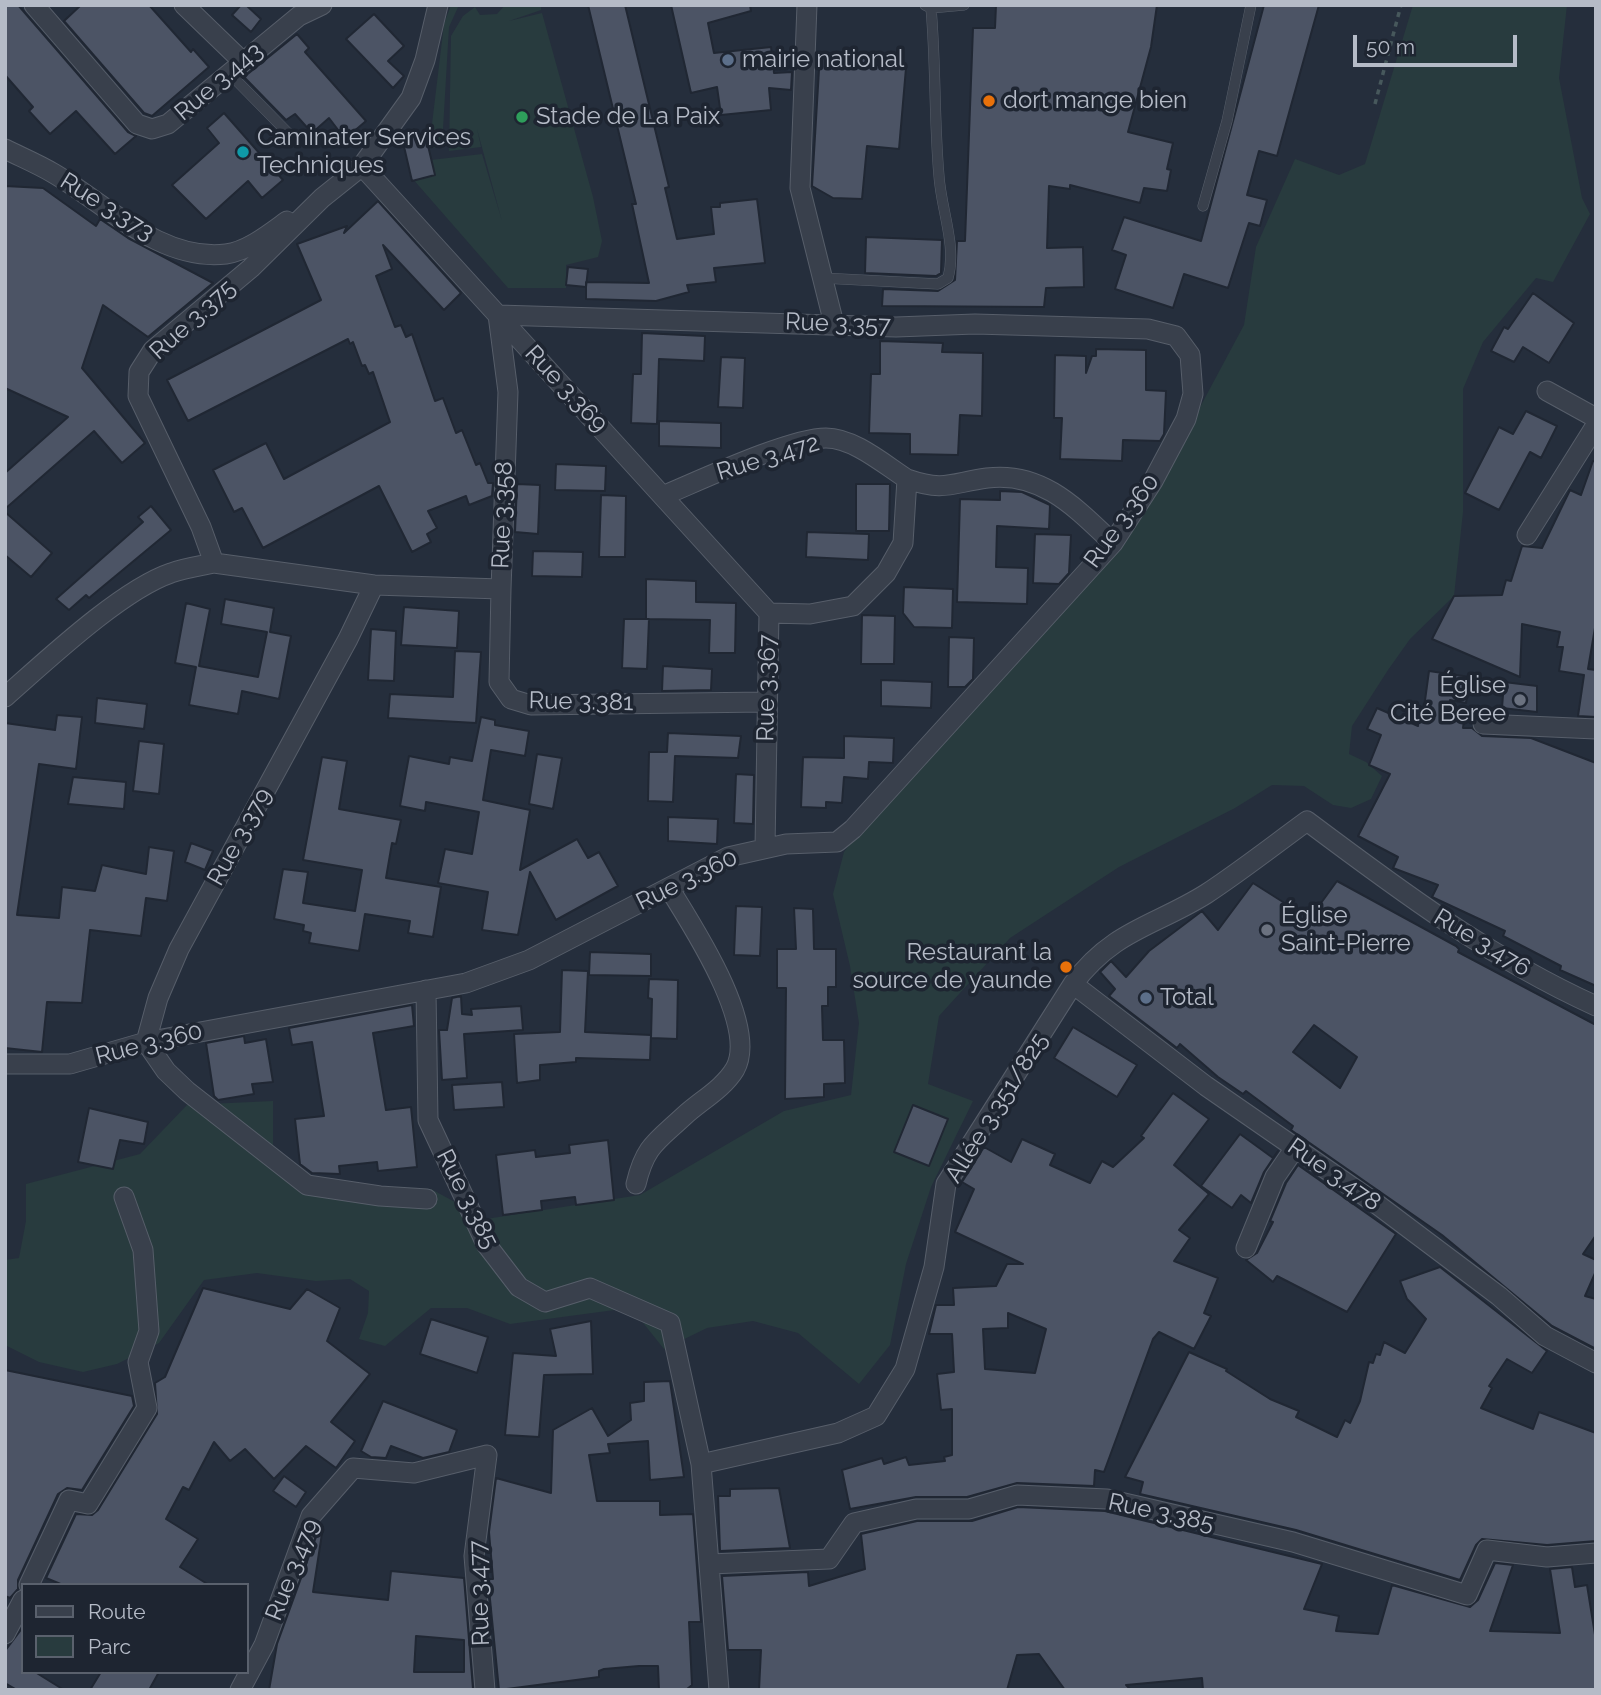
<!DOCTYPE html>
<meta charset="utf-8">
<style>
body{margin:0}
#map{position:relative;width:1601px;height:1695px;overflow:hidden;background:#252e3c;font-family:Raleway,sans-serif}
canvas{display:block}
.frame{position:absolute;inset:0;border:7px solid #b5bbc7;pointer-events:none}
.legend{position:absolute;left:21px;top:1583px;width:228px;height:91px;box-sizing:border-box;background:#1e2531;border:2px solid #5a616d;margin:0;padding:9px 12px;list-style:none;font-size:21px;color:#b5bbc7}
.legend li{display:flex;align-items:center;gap:14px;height:35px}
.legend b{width:35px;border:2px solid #5a616d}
.scale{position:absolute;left:1353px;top:35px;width:164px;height:32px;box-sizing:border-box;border:4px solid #b5bbc7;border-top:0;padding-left:9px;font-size:21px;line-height:24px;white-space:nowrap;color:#b5bbc7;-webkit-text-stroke:5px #1e2531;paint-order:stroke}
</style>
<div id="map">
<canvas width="1601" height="1695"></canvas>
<div class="frame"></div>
<ul class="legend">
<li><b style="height:9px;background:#39404c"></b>Route</li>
<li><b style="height:19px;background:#283b3e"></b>Parc</li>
</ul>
<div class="scale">50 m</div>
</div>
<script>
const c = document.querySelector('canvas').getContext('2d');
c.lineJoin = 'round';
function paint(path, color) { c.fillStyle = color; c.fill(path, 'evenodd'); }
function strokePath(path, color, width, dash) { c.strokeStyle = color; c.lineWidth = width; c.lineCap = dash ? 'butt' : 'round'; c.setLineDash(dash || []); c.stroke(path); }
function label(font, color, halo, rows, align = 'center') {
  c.font = font + ' Raleway,sans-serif'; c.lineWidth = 7; c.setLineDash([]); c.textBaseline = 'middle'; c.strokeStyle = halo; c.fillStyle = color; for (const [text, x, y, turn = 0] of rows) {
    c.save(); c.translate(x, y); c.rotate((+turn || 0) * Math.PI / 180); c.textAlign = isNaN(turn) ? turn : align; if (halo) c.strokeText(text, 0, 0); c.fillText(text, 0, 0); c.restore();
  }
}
const green = new Path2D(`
 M451,5H459L449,27L442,146L429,149L444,24Z
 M505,5H541V10L509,21L542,13L593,197L602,241L598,257L566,265V288H508L412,178L431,160L482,154L502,221L477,129L481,147L449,151L451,36L463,16L475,7L480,15L497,14Z
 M1413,5H1567L1559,78L1582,198L1590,214L1553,282L1536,278L1483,342L1463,389V512L1454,596L1410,639L1388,670L1352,726L1349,754L1366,762L1382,776L1371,799L1351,808L1333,805L1304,786L1272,785L1235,808L1119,867L1010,938L939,1016L928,1084L973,1101L931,1187L906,1264L890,1345L859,1384L798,1333L753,1321L707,1328L664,1349L640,1319L622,1309L510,1324L467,1308H431L385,1346L359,1339L368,1313L369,1291L350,1279L316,1281L257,1273L204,1280L159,1343L117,1364L83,1372L39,1362L5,1345V1260L19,1258L26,1221V1184L140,1154L187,1105L273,1101V1161L306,1182L431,1189L486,1219L640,1195L784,1111L851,1095L859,1023L850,966L833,894L844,852L884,797L1138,523L1244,325L1256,247L1295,159L1339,175L1365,164Z`);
const building = new Path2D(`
 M5,5H18L128,132L136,136L115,154L76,111L50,134L29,111L33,107L5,75Z
 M81,5H149L191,52L193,49L209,67L152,116L144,113L64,21Z
 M241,5H246L261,19L251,32L232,15Z
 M588,5H625L669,187L665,188L677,239L714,234L711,207H720V203L757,199L765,263L714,268L716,282L687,285L689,292L656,301L586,299V282L649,283L632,204H636Z
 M671,5H750L751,11L708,23L714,53L771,47L774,73L792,72L791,90L769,88L771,110L721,115L717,87L691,93Z
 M996,5H1157L1151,47L1128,132L1173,143L1167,169L1171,170L1167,191L1144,188L1140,203L1070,185V189L1049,186L1047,248L1083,247L1084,287L1046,288L1044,307L882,306L883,289L938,291L955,280L957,241H965L973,28H995Z
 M1264,5H1319L1277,156L1259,151L1247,195L1267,200L1260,226L1249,223L1228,288L1184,274L1173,308L1115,289L1126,255L1112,250L1124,217L1201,241Z
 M374,14L404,46L388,61L404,76L393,88L346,39Z
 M297,34L309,48L305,52L366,121L345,139L329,118L312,133L295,114L286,120L244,77Z
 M820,53L877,57L876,65L906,68L899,149L867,146L862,199L833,198L812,186Z
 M224,113L283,180L262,198L248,181L206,219L172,185L219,143L207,128Z
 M425,133L435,175L412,181L402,138Z
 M5,186L43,188L96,226L100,219L128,238L213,283L148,337L103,305L82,368L145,443L122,463L94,431L5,509V473L68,417L5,388Z
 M378,201L461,293L444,310L383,245L392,269L376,276L395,327L401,325L406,337L412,334L435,401L443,398L456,433L462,430L476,465L480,463L488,483H493L492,496L469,505L466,496L428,511L437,528L427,534L431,542L412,552L379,486L263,548L242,508L234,512L213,470L266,443L284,479L390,422L373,372L369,374L365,365L362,366L353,342L350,344L348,339L188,421L167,380L321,300L297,244L347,226L344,233Z
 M866,237L942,240L941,273L936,276L865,273Z
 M568,267L588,269L586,287L566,285Z
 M1533,293L1574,323L1549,363L1523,347L1514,362L1491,351L1504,327L1508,329Z
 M642,333L705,336L704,361L659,359L657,424L631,423L633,374H641Z
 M880,341L943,343L942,352L983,353L982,416L960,415L958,455L910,454V434L869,433L871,374H880Z
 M1096,349L1146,350V390L1166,391L1164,434L1160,441L1123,440L1122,461L1060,459L1062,418H1054L1055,355L1086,356V373L1092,356H1096Z
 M721,357L745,358L743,408L718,407Z
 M1526,411L1557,426L1541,458L1530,452L1499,510L1465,493L1499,427L1513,434Z
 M659,421L721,423V448L659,446Z
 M1593,461H1596V622L1588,669L1596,670V717L1578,716L1584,675L1559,671L1563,647H1557L1560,632L1522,624L1520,677L1432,639L1454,596L1502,595L1506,580L1511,581L1522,546L1542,548L1570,490L1581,495Z
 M556,464L606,466L605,491L555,490Z
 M517,484L540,485L538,534L515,532Z
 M856,484H890L889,531H856Z
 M1000,491L1022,492L1050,505L1049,529L997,526L996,567L1028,568L1027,604L957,602L960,499L1000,500Z
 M601,495L626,496L625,557H599Z
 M151,506L171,530L89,598L86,595L69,610L56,599L143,522L138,517Z
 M5,512L52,553L31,577L5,555Z
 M807,532L869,534L868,560L806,557Z
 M1035,534L1071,535L1069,573L1059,584L1033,583Z
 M533,551L583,552L582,577L532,576Z
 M646,579L696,581V602L736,603L735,653H709L710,620L646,619Z
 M904,587L953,589L952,628L914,627L903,613Z
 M225,599L274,608L270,632L291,636L279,699L242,691L238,714L189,705L196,667L175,663L186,603L210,609L199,666L258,677L267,632L221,624Z
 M404,607L459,611L457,648L401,645Z
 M862,615L895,616L894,664H861Z
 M624,619H649L647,669L622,668Z
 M371,629L396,631L394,681L368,680Z
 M949,637L974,638L973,679L965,687H948Z
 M455,651L481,652L476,723L388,718L390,694L453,697Z
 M663,666L712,669L711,690L662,691Z
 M1429,671L1470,677L1466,703L1450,700L1449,707L1465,713L1463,728H1472L1482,736L1531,738L1596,763V986L1560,970L1561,966L1503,936L1505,931L1432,897L1438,885L1393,868L1398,857L1358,836L1390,774L1369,765L1381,735L1367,729L1377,708L1418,726L1419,714L1423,715Z
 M881,680L932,682L931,708L881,706Z
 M1504,682L1537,686V712L1502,708Z
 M97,698L147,704L144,729L95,723Z
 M57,715L82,717L76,769L39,764L17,915L59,918L62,887L95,891L102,865L146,874L149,847L174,851L167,901L146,898L141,936L90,930L82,1003L47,1002L42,1052L5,1048V723L55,730Z
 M481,717L495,720V725L529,731L525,756L491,750L483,800L530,810L520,870L577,839L588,858L599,852L618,886L556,920L530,872L518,935L482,930L488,892L438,883L445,849L472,854L479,812L426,802L425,811L400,806L409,756L449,764L450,757L472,761Z
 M668,733L741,736L738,758L675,756L673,802L648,801L649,752H667Z
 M844,736L894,738L893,763L869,762L868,779L844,777L842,803L826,802V808L801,807L803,757L844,758Z
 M139,741L164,744L159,794L133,791Z
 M537,754L562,758L553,809L529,804Z
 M322,757L347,761L339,809L401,820L396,844L392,843L386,878L441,887L433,937L408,933L410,921L365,914L359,951L309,943L311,933L303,931L304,925L274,919L283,869L308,872L303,903L355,911L362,870L303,860Z
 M736,774L754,775L753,824L734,823Z
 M73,777L126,782L124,809L68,804Z
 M668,817L718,819L717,844L668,841Z
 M191,843L213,851L205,870L185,862Z
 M1337,881L1456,946L1459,949L1458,952L1596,1025V1235L1583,1254L1596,1260V1271L1585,1296L1596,1299V1349L1552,1326L1442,1235L1291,1130L1293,1126L1246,1091L1243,1094L1218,1077L1180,1044L1177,1048L1109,996L1115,989L1100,972L1111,961L1126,977L1149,951L1202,911L1218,930L1253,883L1283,902L1305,925ZM1314,1025L1357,1057L1340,1088L1293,1052Z
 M736,906L762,907L760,956L734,955Z
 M794,908L813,909L814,949H836V987H828V1006H822L823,1040H844L845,1083L824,1084V1097L785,1099L786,988H777V949H796Z
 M590,952L651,954V976L589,975Z
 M562,970L588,971L585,1032L651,1035L650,1060L576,1058V1062L540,1065V1080L517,1083L514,1034L560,1032Z
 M649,979L678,980L677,1039L651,1038L652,999L648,998Z
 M461,996L462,1014L472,1015L471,1009L521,1006L523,1030L464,1034L467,1078L442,1080L439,1030H447L452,998Z
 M412,1005L414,1026L373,1033L386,1110L411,1107L417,1167L378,1171L377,1162L339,1166L340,1174L312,1173L300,1164L295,1119L324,1116L312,1042L292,1045L289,1028Z
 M1073,1027L1137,1065L1117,1097L1054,1058Z
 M244,1036L245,1043L266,1039L273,1082L252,1084L254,1094L218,1100L214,1096L206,1043Z
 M502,1082L504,1107L454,1110L452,1085Z
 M1173,1093L1209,1119L1174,1165L1209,1194L1179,1230L1190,1238L1174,1261L1218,1278L1204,1313L1211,1316L1194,1349L1159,1332L1153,1339L1104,1472L1095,1470L1094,1486L1017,1483L967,1497H916L850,1509L842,1470L882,1458L884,1464L906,1457L909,1465L945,1461L944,1457L952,1455V1409L941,1410L937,1374L954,1372L952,1334H929L936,1305H954L953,1288L996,1286L1007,1264H1023L955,1232L974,1189L962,1182L984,1147L1011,1162L1022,1139L1055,1154L1050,1165L1090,1183L1102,1161L1113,1167L1144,1138L1141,1136ZM1008,1313L1046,1329L1035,1373L985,1369L983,1329L1008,1328Z
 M913,1105L948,1119L929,1166L894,1152Z
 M89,1108L148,1122L144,1144L120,1140L113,1169L78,1162Z
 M1240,1134L1273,1158L1278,1151L1264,1172L1251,1203L1241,1195L1232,1208L1201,1186Z
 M608,1140L614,1200L576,1205L575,1197L541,1201L542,1210L503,1215L496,1155L535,1150L536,1157L570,1153L569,1145Z
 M1298,1165L1396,1234L1347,1312L1277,1276L1273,1282L1246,1260L1257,1253L1273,1222L1270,1221L1286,1183Z
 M1440,1267L1547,1351L1532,1373L1507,1359L1489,1386L1492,1388L1481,1408L1533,1429L1539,1412L1596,1433V1541L1547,1545L1482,1539L1476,1545L1460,1580L1296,1530L1140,1494L1143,1482L1125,1477L1189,1352L1227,1369L1226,1371L1270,1399L1299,1411L1296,1417L1337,1437L1345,1420L1350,1423L1360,1401L1369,1362L1373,1363L1376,1354L1380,1355L1384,1342L1405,1353L1426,1319L1407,1299L1400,1281Z
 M203,1288L290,1309L307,1289L340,1308L327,1341L370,1374L331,1422L355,1441L336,1468L306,1446L274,1479L245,1449L230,1461L214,1442L189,1490L183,1487L166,1519L198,1539L180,1567L209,1585H63L46,1578L76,1514L92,1515L98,1510L157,1414L155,1383L165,1377Z
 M431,1319L488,1337L477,1373L420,1354Z
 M591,1321L593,1374L544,1375L539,1437L505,1435L513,1353L556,1356L550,1329Z
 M5,1370L132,1396L134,1406L82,1490L67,1488L58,1494L18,1580V1589L10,1598L5,1596Z
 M670,1381L684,1477L650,1480L648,1441L608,1444L610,1453L589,1455L597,1501H660V1515L693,1514L701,1622H689L692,1685L687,1689L659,1690L658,1666H639L604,1669L599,1671V1677L499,1690L488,1579H493L489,1532L496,1478L551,1493L553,1430L592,1408L608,1436L631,1420L630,1403L644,1401V1382Z
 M383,1401L457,1430L449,1452L423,1458L391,1446L386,1458L371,1457L361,1451Z
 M284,1476L306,1492L296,1507L273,1491Z
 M779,1488L790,1548L720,1551L718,1496H730V1489Z
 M1018,1507L1105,1511L1322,1564L1304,1609L1339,1616L1336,1631L1378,1634L1392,1585L1470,1607L1478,1600L1495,1563L1513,1565L1490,1631L1560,1633L1550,1569L1572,1567L1575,1587L1587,1585L1596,1641V1690H1203L1202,1678L1126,1685L1131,1690H1065L1039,1654L1017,1655L1007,1690H759L761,1650H728L722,1576L808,1572L809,1586L865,1569L861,1534L917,1521H972Z
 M320,1526L323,1527L313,1592L388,1600L391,1571L464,1578L473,1689L269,1690L277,1644ZM416,1636L464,1640V1672H414Z
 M23,1627V1672H35L64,1690H17L5,1683V1651Z
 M101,1672H159L149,1690H90Z`);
const path = new Path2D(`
 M1375,104L1401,5`);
const service = new Path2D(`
 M931,8L964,5
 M229,73L293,138
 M1203,206L1227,121L1251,5
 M822,278L938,284L948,278C957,246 941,209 939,176C934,120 936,64 931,8L925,5`);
const minor = new Path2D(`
 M34,5L137,124L152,129L168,124L299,16L322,5
 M184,5L243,62
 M807,5L800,188L834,324
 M5,149C21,157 38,164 53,173C105,203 160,262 226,254C248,251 269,234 287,221
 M362,166L769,613
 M1547,391L1596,418
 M665,495C701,480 790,438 826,438C854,438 885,465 907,479
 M1527,535L1596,425
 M374,585L348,639L179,949L158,998L146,1042L166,1071L187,1091L307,1185L380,1196L427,1199
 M501,589L499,682L511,699L531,705L765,702
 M5,697C46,661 121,590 171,573C184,568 200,566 214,563L201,527L138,396L139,372L153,350L251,268L322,198L362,166L411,98L425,60L438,5
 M1483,724L1596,729
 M765,847L769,613L810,614L853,606L886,573L903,543L907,479C945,492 951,483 987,478C1042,471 1076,508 1113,543
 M1073,984L1206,1086L1378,1205L1499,1296L1545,1336L1596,1363
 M426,990L428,1120L486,1244L519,1287L545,1302L590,1288L670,1323L701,1464L719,1690
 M5,1064H70L146,1042L466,983L529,960L728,857L786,844L837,842L853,829L1113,543L1153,481L1186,419L1193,394L1190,355L1176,336L1148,329L975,324L896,327L498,315L508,392L501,589L374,585L214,563
 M636,1184C645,1146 656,1142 684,1116C700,1101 723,1089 735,1069C759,1026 691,924 669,888
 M1246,1248L1275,1177L1295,1148
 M701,1464L838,1433L876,1416L905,1369L934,1267L946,1184L1073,984C1113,930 1155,926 1206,894C1241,871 1274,845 1307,821C1399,890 1490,958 1596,1006
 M710,1564L829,1559L854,1523L916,1509H969L1017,1495L1107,1499L1293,1542L1467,1595L1487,1550L1547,1557L1596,1553
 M29,1585L69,1500L88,1504L147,1408L138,1362L149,1331L143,1250L124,1197
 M5,1634L23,1600
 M240,1690L264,1645L311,1516L353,1468L414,1473L487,1455L474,1556L485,1690`);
const markers = [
 [728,60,7,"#5c6f8a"],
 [989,101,7,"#e8710a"],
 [522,117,7,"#2e9e5b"],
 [243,152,7,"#0f9aa8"],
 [1520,700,7,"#6b7280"],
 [1267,930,7,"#6b7280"],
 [1066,967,7,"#e8710a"],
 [1146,998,7,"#5c6f8a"]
];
const poiNames = [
 ["mairie national",742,60],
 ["dort mange bien",1003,101],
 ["Stade de La Paix",536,117],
 ["Caminater Services",257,138],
 ["Techniques",257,166],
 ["Église",1506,686,"right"],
 ["Cité Beree",1506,714,"right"],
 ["Église",1281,916],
 ["Saint-Pierre",1281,944],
 ["Restaurant la",1052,953,"right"],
 ["source de yaunde",1052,981,"right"],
 ["Total",1160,998]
];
const streetNames = [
 ["Rue 3.443",219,82,-40],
 ["Rue 3.373",107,207,32],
 ["Rue 3.375",193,320,-42],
 ["Rue 3.357",838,324,2],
 ["Rue 3.369",566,389,47],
 ["Rue 3.472",768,458,-17],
 ["Rue 3.358",503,515,-88],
 ["Rue 3.360",1122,521,-54],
 ["Rue 3.367",767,688,-89],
 ["Rue 3.381",581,702,1],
 ["Rue 3.379",240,837,-61],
 ["Rue 3.360",687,880,-26],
 ["Rue 3.476",1482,943,31],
 ["Rue 3.360",149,1044,-14],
 ["Allée 3.351/825",997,1108,-58],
 ["Rue 3.478",1334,1175,35],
 ["Rue 3.385",467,1199,63],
 ["Rue 3.385",1161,1513,12],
 ["Rue 3.479",293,1570,-68],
 ["Rue 3.477",480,1593,-92]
];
paint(green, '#283b3e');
paint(building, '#4c5465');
strokePath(building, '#202733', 2);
strokePath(service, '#575e6a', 11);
strokePath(minor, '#575e6a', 21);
strokePath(path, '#47585c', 3.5, [5, 5]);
strokePath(service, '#39404c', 10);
strokePath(minor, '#39404c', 19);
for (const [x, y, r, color] of markers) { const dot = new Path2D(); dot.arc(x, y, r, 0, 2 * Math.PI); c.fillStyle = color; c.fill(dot); strokePath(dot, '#1e2531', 2.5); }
label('24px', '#b5bbc7', '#1e2531', poiNames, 'left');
label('24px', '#b5bbc7', '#1e2531', streetNames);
</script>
